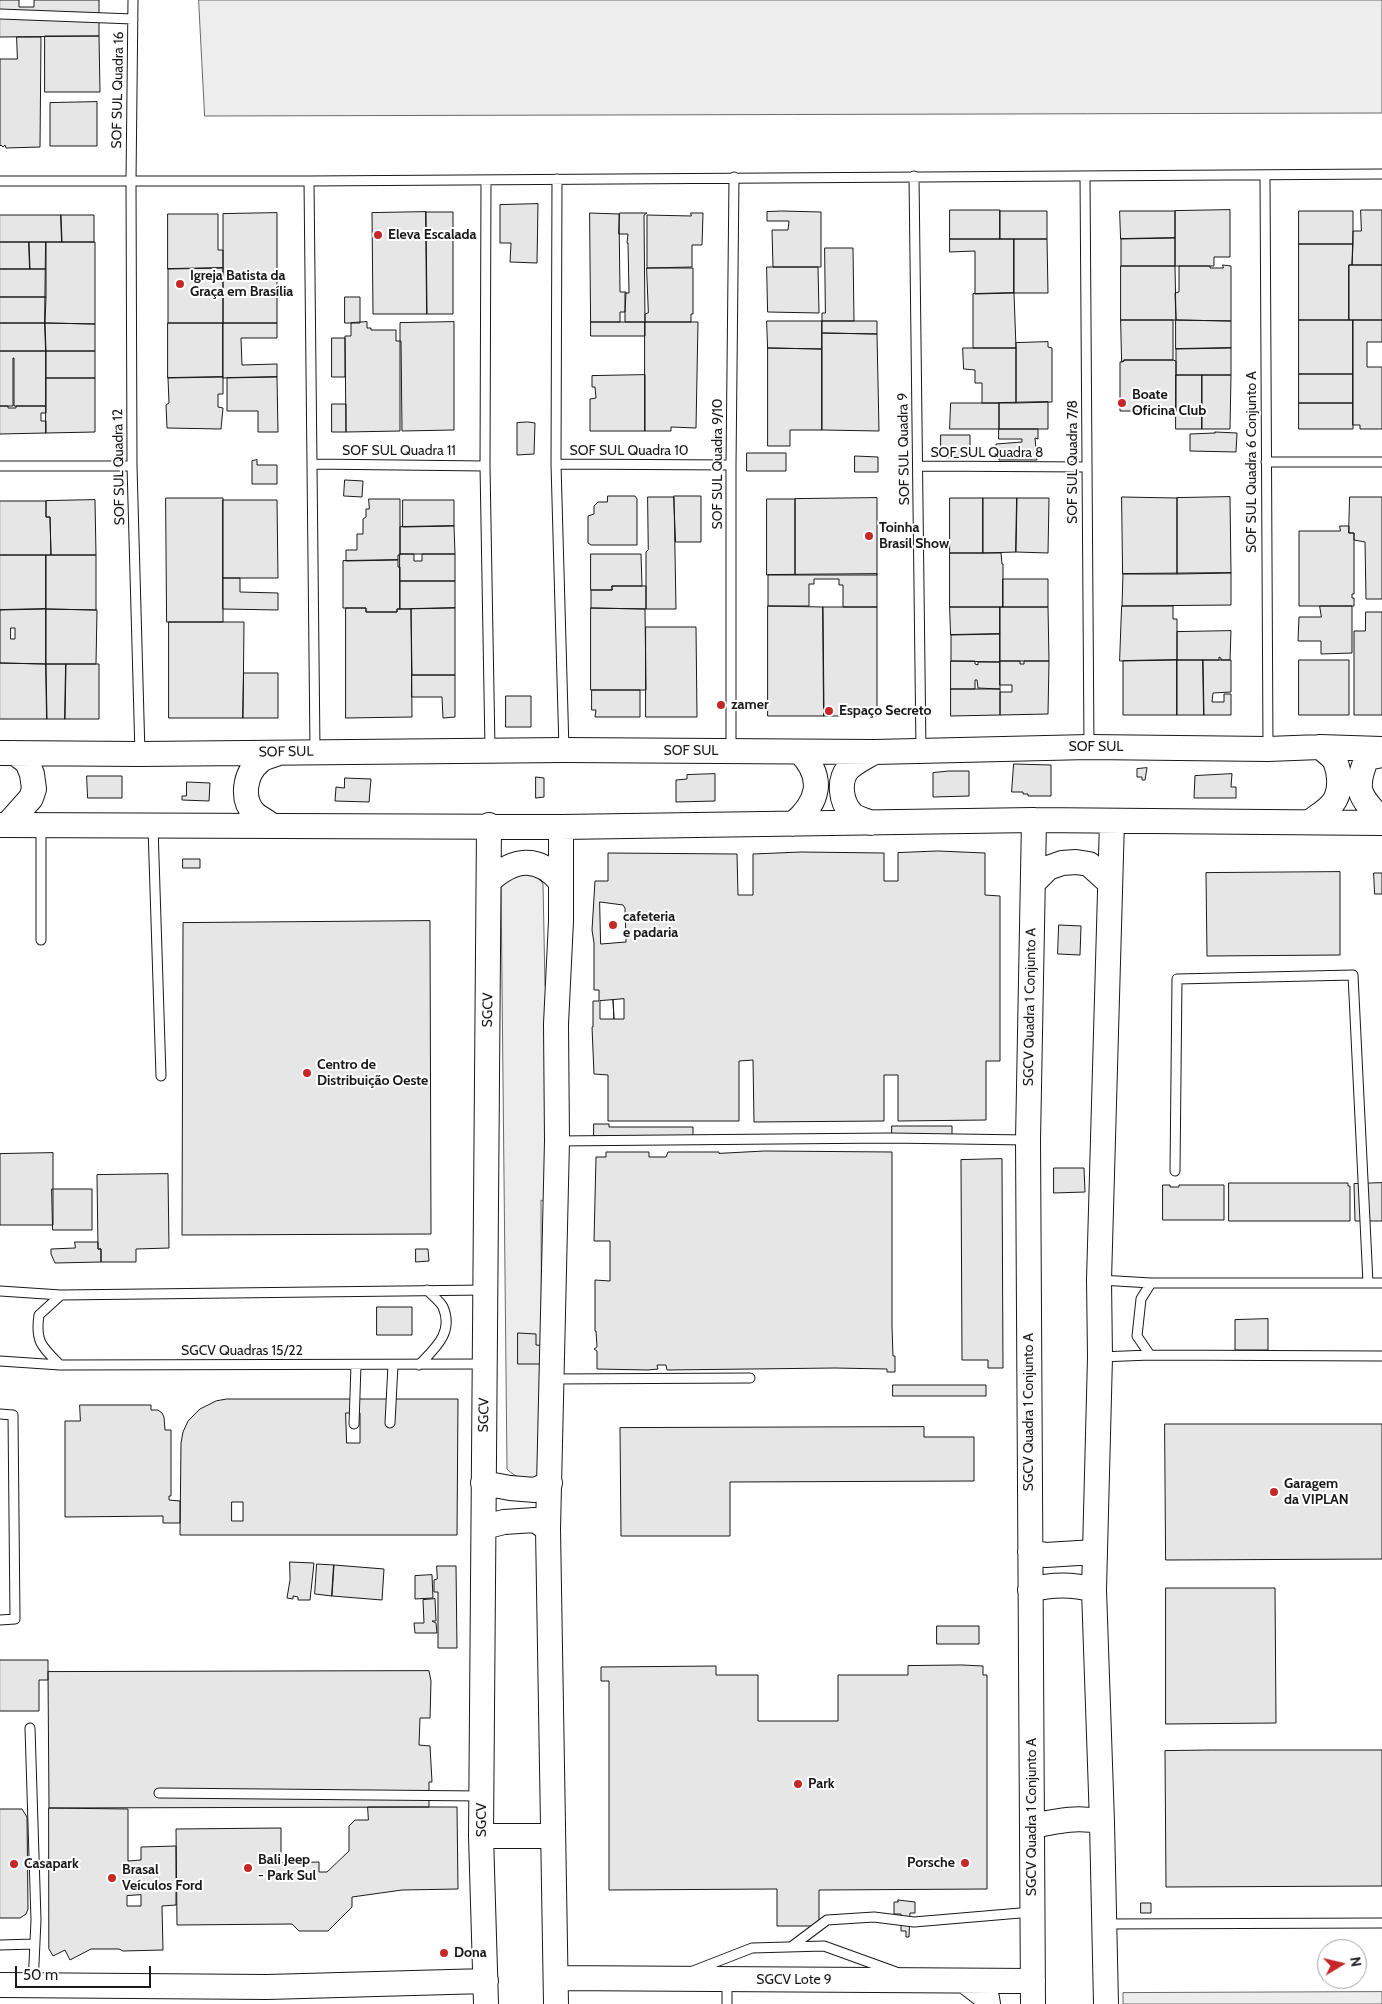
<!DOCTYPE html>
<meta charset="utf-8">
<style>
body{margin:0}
#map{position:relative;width:1382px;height:2004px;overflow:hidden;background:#fff;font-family:Cabin,sans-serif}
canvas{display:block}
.north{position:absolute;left:1317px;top:1939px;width:50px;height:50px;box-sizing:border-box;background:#fff;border:1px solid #a3a3a3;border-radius:50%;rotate:81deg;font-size:14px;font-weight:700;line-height:20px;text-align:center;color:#1a1a1a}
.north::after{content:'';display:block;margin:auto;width:18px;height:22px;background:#c62828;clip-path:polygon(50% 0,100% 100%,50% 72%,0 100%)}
.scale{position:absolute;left:15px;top:1966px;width:136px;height:22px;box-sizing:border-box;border:2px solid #1a1a1a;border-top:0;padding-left:6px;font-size:15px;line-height:18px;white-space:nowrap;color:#1a1a1a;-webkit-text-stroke:4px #fff;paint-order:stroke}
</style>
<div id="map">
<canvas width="1382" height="2004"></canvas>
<div class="north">N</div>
<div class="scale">50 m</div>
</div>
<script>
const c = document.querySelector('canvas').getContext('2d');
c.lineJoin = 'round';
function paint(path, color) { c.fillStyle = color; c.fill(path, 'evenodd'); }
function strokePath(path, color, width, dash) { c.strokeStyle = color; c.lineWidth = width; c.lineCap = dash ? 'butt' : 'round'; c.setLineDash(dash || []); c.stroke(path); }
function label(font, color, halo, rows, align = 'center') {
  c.font = font + ' Cabin,sans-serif'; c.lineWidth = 4; c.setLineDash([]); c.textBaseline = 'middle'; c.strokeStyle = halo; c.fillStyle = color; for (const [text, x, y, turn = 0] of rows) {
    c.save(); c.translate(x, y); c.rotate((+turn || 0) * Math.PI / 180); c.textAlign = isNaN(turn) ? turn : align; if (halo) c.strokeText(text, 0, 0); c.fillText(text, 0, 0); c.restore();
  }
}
const green = new Path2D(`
 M199,0H1382V113L205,116Z
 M518,869L539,877L543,884L545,985L553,1023L554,1208L541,1200L542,1461L538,1480C524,1479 517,1479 507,1469L501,883Z
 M1382,1992V2004H1123V1993Z`);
const building = new Path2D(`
 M0,0H19V7H34V0H99V36L0,37Z
 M45,36H99L100,92H45Z
 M17,37H41L40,147L6,148L5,145L3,147L1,145L0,146V59H17Z
 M97,102V146H50V103Z
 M538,204L537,263L510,262L511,243H500V205Z
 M950,210H1000V239H950Z
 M1230,210V257H1214V266H1175V211Z
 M1361,210H1382V265H1352L1353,231H1361Z
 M782,211L821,212V267H773L772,230H788L789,221H767V212Z
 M1000,211H1047V239H1000Z
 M1120,211H1175V238L1121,239Z
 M1299,211H1353V244H1299Z
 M426,212L427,314H373L372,213Z
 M426,212H453V314H427Z
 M277,213V323H223V214Z
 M590,213L619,214L620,292H626L625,312H620V322H591Z
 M620,213H647L644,215L645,322H625V293H629L628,243H627L628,234H619Z
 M691,213H703L702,245H692V267L647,268V215L691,216Z
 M168,214H218V250H223V268L168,269Z
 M0,215H61L62,242H0Z
 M61,215H94V242H62Z
 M1175,238V266H1121V239Z
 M950,239H1014V293L975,294V251L950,252Z
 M1014,239H1047L1048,293H1014Z
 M0,242H29L30,269H0Z
 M29,242H46V269H30Z
 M46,242H95V324L45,323Z
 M1299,244H1353L1352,265H1349V320H1299Z
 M825,248H853L854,321H822V313H825Z
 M1223,265L1231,266V321L1176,320L1175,293L1179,292V266H1210V268H1223Z
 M1349,265H1382V320H1349Z
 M1121,266H1175L1176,320H1121Z
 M767,267H818L819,313L768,312Z
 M223,268V323H168V269Z
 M647,268H693V314H691V322H645V314L648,313Z
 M0,269H46V297H0Z
 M1014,293L1016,348H973V294Z
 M0,297H46L45,323H0Z
 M345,297H360V323H345Z
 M1121,320H1173V360H1124V361L1122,362Z
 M1176,320L1231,321V348L1176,349Z
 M1299,320H1353V374H1299Z
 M1353,320H1382V342H1367V367H1382V429H1360V425H1353Z
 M767,321H822V349L768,348Z
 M822,321H877V334L822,333Z
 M367,322V328H371V330H396V341H400V431L346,432L345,336H351V323Z
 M454,322V430L402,431L401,341H400V323Z
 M591,322H645V336H591Z
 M645,322H698L696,428L671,427V431H645Z
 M0,323H45L46,351H0Z
 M45,323L95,324V351H46Z
 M168,323H223V377L168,378Z
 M223,323H277V338H241L242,365L277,364V377L223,378Z
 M822,333L877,334L879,431L822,430Z
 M332,338H345V377H332Z
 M1048,342V347L1052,348V402L1016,403V343Z
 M768,348L822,349V430H790V446H768Z
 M963,348H1016V403H982V383H975V370L964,369Z
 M1231,348V375H1176V349Z
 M0,351H46V406H14V358H13V406H0Z
 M46,351H95V378H46Z
 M1124,360H1173L1176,361V411H1120V362L1124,361Z
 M1299,374H1353V403H1299Z
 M645,375V431H590V399L596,398L595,387H592V376Z
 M1176,375H1202V429H1176Z
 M1202,375H1231L1230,429H1202Z
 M223,377V394H218V407L223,408L221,429L167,428L166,405L169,403L168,378Z
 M277,377L278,432H258V411H227V378Z
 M46,378H95V432L46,433Z
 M1048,402V429H999V403Z
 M951,403H999V429H950Z
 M1299,403H1353V429H1299Z
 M332,404H346V432H332Z
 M0,406H8V408H16V406H46V413H41V421H46V433L0,434Z
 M528,422L535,423L534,454L517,455V423Z
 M999,429H1038V439L1035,438L1037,460H999V453H996V444L1022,442V439H999Z
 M1215,432L1237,433L1236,452L1190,451V434L1215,433Z
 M941,435H970V457L941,458Z
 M747,453H786V471H747Z
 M855,456L878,457V472H855Z
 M257,460V465H277V484H252V461Z
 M345,480L363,481L362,497L344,496Z
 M608,496H635L637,499V545H591L588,543V516L594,514V506L598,502H607Z
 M674,496H701V542H676Z
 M648,497H674L676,609H646V552L648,550Z
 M1122,497L1177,498V574H1123Z
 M1230,497L1231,573L1177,574V498Z
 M1350,497H1382V599H1366L1365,542L1354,540V533H1349Z
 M166,498H223V622H167Z
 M877,498V575H795V499Z
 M950,498H983V553H950Z
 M983,498H1017L1016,552L983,553Z
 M1017,498H1049L1048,553L1016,552Z
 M369,499H400V555H398V560L346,561V550H357V534H363V519L366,517V509H369Z
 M767,499H795V575H767Z
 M95,500L96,555H51L50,517H46V501Z
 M223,500H277L278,578H223Z
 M403,500H454V526L403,527Z
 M0,501H46V517H50L51,555H0Z
 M454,526L455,554H400V527Z
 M1340,526H1349V533H1354V594H1352V598H1354V606H1299V531H1340Z
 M950,553H1001L1002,564H1003V607H950Z
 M400,554H414V561H422V554H455V581H400Z
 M591,554H641L642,586H612V590H591Z
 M0,555H46V609L0,610Z
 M46,555H96V610L46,609Z
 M398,560V567H400V609H397V612H366V608H343V561Z
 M1231,573V605L1122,606L1123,574Z
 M877,574V607H843V585H839V579H814V584H809V606H768V575Z
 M223,578H240V592L278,593V610L223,609Z
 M1003,579H1048V607H1003Z
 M400,581H455V608L400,609Z
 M612,586H646V609L591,608V590H612Z
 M768,606L823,607L824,716H768Z
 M1122,606H1173V619H1177V660L1120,661Z
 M1320,606H1352V653L1321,654V641H1298L1299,617H1321Z
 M823,607H877V716H824Z
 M950,607H1000V634L951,635Z
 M1000,607H1048L1049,661H1000Z
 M346,608H366V612H397V609H411L412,717L346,718Z
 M455,608V675H412L411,609Z
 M591,608L645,609L646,690H591Z
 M46,609V664L0,663V610ZM11,628H15V639H11Z
 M46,609L97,610L96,664H46Z
 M1366,612H1382V715H1354V631H1365Z
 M169,622H244L243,718H169Z
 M646,627H696L697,717H646Z
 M1231,631L1230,660H1221V658L1219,657V660H1177V632Z
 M1000,634V662L951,661V635Z
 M1177,660V715H1123V661Z
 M1177,660H1203L1204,715H1177Z
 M1203,660H1231V692L1213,693L1212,702H1224V694H1231V715H1204Z
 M1299,660H1349V715H1299Z
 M951,661H975V664L978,665V662H1000V689L978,688L977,680H975V689H951Z
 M1000,661H1020V664H1024V661H1049L1048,714L1000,715V692H1012V685H1000Z
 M0,663L46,664L47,719H0Z
 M46,664H66L65,719H47Z
 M66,664H99V719H65Z
 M244,673H278V718H243Z
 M412,675H455V717L443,718L442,697H412Z
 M951,689H1000V715L951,716Z
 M592,690H640V717H595L596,710H592Z
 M506,696H531V727H506Z
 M1014,764L1051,765V796H1028V794H1023V792H1012Z
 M1147,768L1145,780H1142V777H1137V769Z
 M949,771H969V796L933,797V773Z
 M715,774V801L676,802V780L687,779V775Z
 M1232,774L1231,787H1236V798H1194L1195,776Z
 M87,776H122V798H88Z
 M536,777L544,778V797L536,798Z
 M345,778L371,779L369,802L335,801L336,787L344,788Z
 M187,782L210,783L209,801L182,800V796H186Z
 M938,851L985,853V895L1000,896V1061H986V1120L898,1121V1075H884V1121L754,1122L753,1060L739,1061V1121H608V1075L594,1074L592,1027H593V1001H599V990H594V943L592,930L595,881H608V853L737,854L738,895H753V854L801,852L884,853V881H898V853Z
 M183,859H200V868H183Z
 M1340,872V955L1207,956L1206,873Z
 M1374,873H1382V894H1375Z
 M600,902L623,905L625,908L626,942L601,944Z
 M430,921L431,1234L182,1235L183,923Z
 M1059,925L1081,926L1080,955L1058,954Z
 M624,999V1019H614L613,1000Z
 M613,1000L614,1019H600V1001Z
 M594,1124H609V1127H693V1136H594Z
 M892,1126H952V1135H892Z
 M765,1151L892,1152V1326L893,1356H895V1372H887V1369L835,1368L667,1370L666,1365H657L658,1369L648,1370L597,1369V1351L594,1349L597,1347L596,1331H595V1280L610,1281V1241H594L596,1157H606V1152H649V1157H666L668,1152H719V1153Z
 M53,1153V1225H0V1154Z
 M1002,1159L1003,1368H988V1360H962L961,1160Z
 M1054,1168H1084L1085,1192L1054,1193Z
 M168,1174L169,1248L136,1249V1262H101V1249H98L97,1175Z
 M1229,1183H1348V1186H1350V1221H1229Z
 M1382,1183V1221H1355L1354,1184Z
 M1163,1185H1170V1187H1179V1185H1224V1220H1163Z
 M52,1189H92V1230H53Z
 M75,1242H98V1249H101V1262L55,1263L51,1254V1249L75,1248Z
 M416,1249H428L429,1261L416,1262Z
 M377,1307H412V1335H377Z
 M1268,1319V1350H1235V1320Z
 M518,1333L536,1334V1345L548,1346L547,1364H518Z
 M893,1385H986V1396H893Z
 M227,1399H458L457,1535H180L181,1443L183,1432L188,1421L200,1409L216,1401ZM346,1413H360V1443H347ZM232,1502H243V1521H232Z
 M80,1405H151V1410H158L162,1413L164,1417L165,1430H171V1496H169V1500L180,1501V1523H163V1516L65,1517V1421H80Z
 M1165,1424H1382V1559L1166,1560Z
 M924,1427V1437H974V1481L730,1482V1536H621L620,1428Z
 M290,1562L314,1563L310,1600H298V1597L293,1596V1599L287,1598L290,1580Z
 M317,1564L334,1565L332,1596L315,1594Z
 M334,1565L384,1569L382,1600L332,1596Z
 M437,1566H456L457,1648H438V1592H434V1580L437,1579Z
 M432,1575L433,1598L415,1599V1576Z
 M1166,1588H1275L1276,1723L1166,1724Z
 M435,1599L436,1621H432L436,1623L437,1633H415L414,1623H424L423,1600Z
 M937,1626H979V1644H937Z
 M0,1660H48V1680H39V1711H0Z
 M962,1665L983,1666V1675H987V1889L819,1890V1926H777V1889L609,1890V1681H601V1667L716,1666V1675H758V1721H838V1675H908V1666Z
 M429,1671L431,1681L430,1718H420L419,1745L430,1746L432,1782H429V1807L49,1808L48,1672Z
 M1212,1750H1382V1886L1166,1887L1165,1751Z
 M368,1807H457L458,1889L402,1890L352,1897V1907L328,1931H299L292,1924L177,1925L176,1829L281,1828V1863L319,1862V1872H327L349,1851V1826L355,1820H368Z
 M49,1808L128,1809V1861L141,1860V1847L176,1846V1905L162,1906L163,1950L123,1951L119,1949H91L70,1960L65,1950L53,1956L49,1949ZM141,1895V1906H127V1896Z
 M0,1809H22L27,1817L28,1909L26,1914L20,1918H0Z
 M898,1900L915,1902V1913H910L909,1937H906V1931H901V1914H894V1902H898Z
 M1141,1903H1151V1913H1141Z`);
const lane = new Path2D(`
 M133,0L131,181L132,466L140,754
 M0,14L133,19
 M1265,175L1268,748
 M914,176L921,751
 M1085,177L1089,747
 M557,179L556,464L564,750
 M486,180L485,466L490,749
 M0,181H309L1382,174
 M309,181L315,750
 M1266,462H1382
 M312,464L485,466
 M556,464L731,465
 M0,466H132
 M918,466L1087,467
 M731,750V465L734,177
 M41,825V940
 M153,827L161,1076
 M557,1141L889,1138L1027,1140
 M1175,1171L1177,979L1353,975L1368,1283
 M1100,1280L1151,1283H1382
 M0,1291L61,1295L485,1290
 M1150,1355L1137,1336L1141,1299L1151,1283
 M1100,1357L1150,1355L1382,1356
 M0,1361L60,1365L485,1364
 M60,1365C42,1347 35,1342 39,1315L61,1295
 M419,1365C435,1348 454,1333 443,1307C440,1301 432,1295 427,1290
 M553,1379L750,1378
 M0,1414L13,1415L15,1619L0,1620
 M390,1423L393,1365
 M354,1424L356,1365
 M30,1728L36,1920L33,1985
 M159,1793L481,1796
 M1105,1924L1382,1923
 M0,1945L35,1944
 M791,1947L827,1920L874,1917L914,1922L1032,1912
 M693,1971L752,1948L824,1946L896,1972
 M727,1980V2004`);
const secondary = new Path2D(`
 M0,753L140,754L564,750L874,752L1089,747L1268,749L1320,747L1382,749
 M1382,755L1367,758C1353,790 1360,797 1382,820
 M1311,821C1319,815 1330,809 1335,800C1341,789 1340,772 1335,761C1332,756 1325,751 1320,747
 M871,823C865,820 855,818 851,813C841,802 838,781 848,769C855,762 866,757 874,752
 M793,824C819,802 825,778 800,752
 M0,825L561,827L1034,820L1382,823
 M7,825L31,798L34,789L32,774L27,762L15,753
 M271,825C266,821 260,818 255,814C240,799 245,773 260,761C264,757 272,756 278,753
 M489,881C514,858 538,855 561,882
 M1033,883L1048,868L1062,863L1076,862L1089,864L1110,883
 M483,1483L510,1488L535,1490L550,1483
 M484,1527L504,1522L535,1520L548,1529
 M1030,1552L1046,1555L1095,1552
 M1030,1590C1052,1584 1073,1584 1094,1590
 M1033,1826C1057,1821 1078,1816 1102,1822
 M481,1836H553
 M556,1978L1033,1981
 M966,1982L987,1998L988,2004
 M0,1985L267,1987L486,1981
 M486,2004L481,1836L489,825
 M556,2004L548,1529L557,1141L556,1024L561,921V827
 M1033,2004L1028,1140L1034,820
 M1106,2004L1102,1822L1094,1590L1100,1357L1099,1280L1112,821`);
const markers = [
 [378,235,5,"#c62828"],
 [180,284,5,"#c62828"],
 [1122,403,5,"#c62828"],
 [869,536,5,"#c62828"],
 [721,705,5,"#c62828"],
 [829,711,5,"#c62828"],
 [613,925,5,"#c62828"],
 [307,1073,5,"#c62828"],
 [1274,1492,5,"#c62828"],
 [798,1784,5,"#c62828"],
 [965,1863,5,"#c62828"],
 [14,1864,5,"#c62828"],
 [248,1868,5,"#c62828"],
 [112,1878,5,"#c62828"],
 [444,1953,5,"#c62828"]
];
const streetNames = [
 ["SOF SUL Quadra 16",118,90,-89],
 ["SOF SUL Quadra 9",904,449,-91],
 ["SOF SUL Quadra 11",399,451],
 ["SOF SUL Quadra 10",629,451],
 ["SOF SUL Quadra 8",987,453],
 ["SOF SUL Quadra 7/8",1073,462,-90],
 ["SOF SUL Quadra 6 Conjunto A",1252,462,-90],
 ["SOF SUL Quadra 9/10",718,464,-90],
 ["SOF SUL Quadra 12",119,467,-91],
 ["SOF SUL",1096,747],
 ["SOF SUL",691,751],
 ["SOF SUL",286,752,-1],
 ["SGCV Quadra 1 Conjunto A",1030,1007,-89],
 ["SGCV",488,1010,-89],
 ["SGCV Quadras 15/22",242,1351],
 ["SGCV Quadra 1 Conjunto A",1029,1412,-90],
 ["SGCV",484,1415,-89],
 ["SGCV Quadra 1 Conjunto A",1032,1817,-90],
 ["SGCV",482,1820,-90],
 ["SGCV Lote 9",794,1980]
];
const poiNames = [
 ["Eleva Escalada",388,235],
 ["Igreja Batista da",190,276],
 ["Graça em Brasília",190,292],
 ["Boate",1132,395],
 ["Oficina Club",1132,411],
 ["Toinha",879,528],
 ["Brasil Show",879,544],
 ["zamer",731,705],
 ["Espaço Secreto",839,711],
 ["cafeteria",623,917],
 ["e padaria",623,933],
 ["Centro de",317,1065],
 ["Distribuição Oeste",317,1081],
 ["Garagem",1284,1484],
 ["da VIPLAN",1284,1500],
 ["Park",808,1784],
 ["Bali Jeep",258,1860],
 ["- Park Sul",258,1876],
 ["Porsche",955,1863,"right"],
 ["Casapark",24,1864],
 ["Brasal",122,1870],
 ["Veículos Ford",122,1886],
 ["Dona",454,1953]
];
paint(green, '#ededed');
strokePath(green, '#6a6a6a', 1);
paint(building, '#e6e6e6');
strokePath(building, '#1a1a1a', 1);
strokePath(lane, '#1a1a1a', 11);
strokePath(secondary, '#1a1a1a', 26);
strokePath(lane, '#fff', 9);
strokePath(secondary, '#fff', 24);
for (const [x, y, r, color] of markers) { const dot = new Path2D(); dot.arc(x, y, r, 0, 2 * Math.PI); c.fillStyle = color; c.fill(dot); strokePath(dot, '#fff', 2); }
label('14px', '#1a1a1a', '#fff', streetNames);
label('bold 14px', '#1a1a1a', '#fff', poiNames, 'left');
</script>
